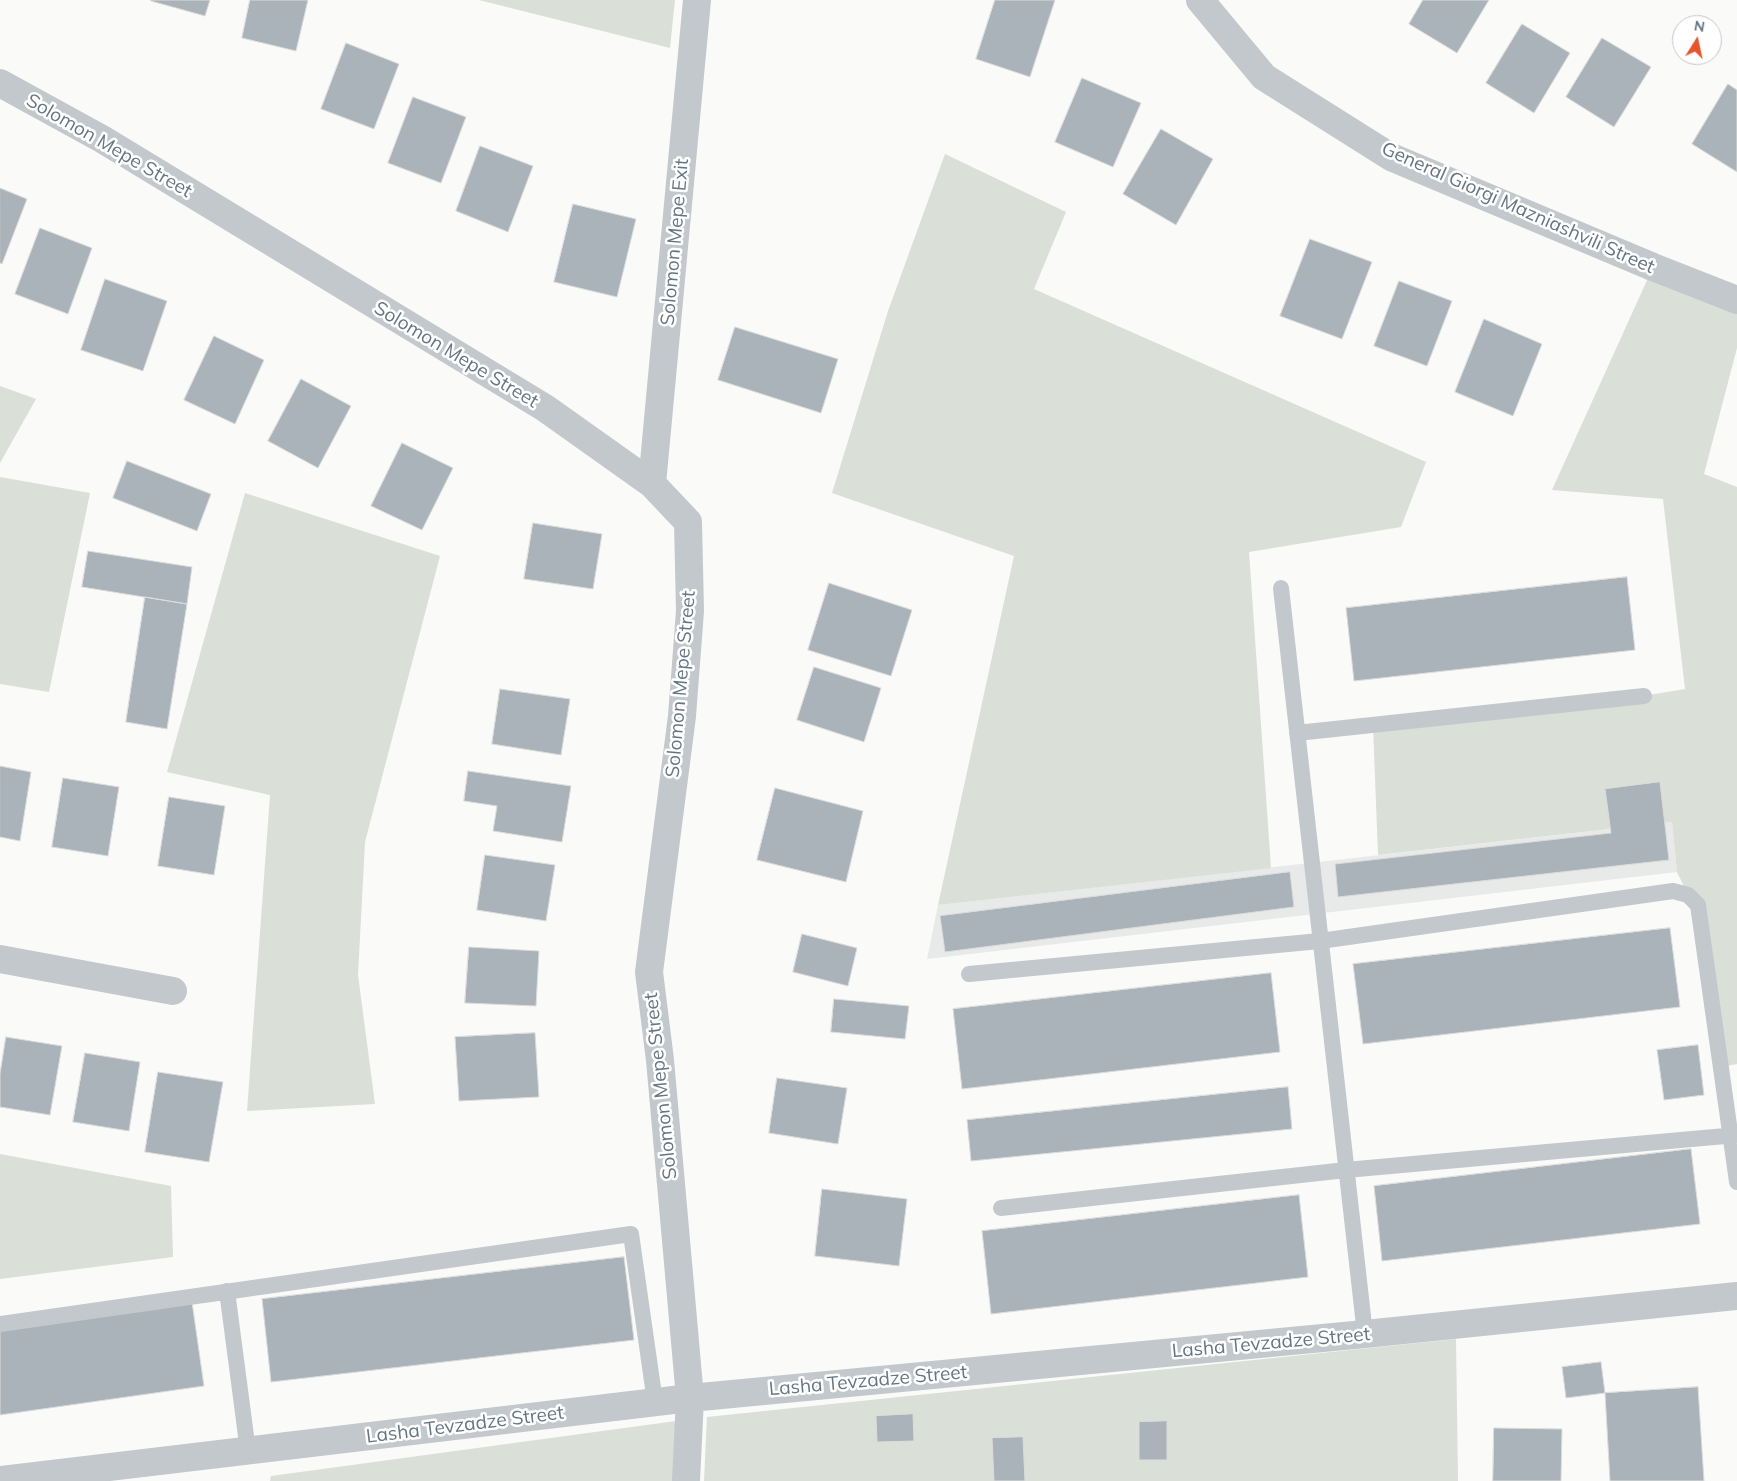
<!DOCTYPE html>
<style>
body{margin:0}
#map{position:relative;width:1737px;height:1481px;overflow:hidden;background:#fafaf8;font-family:Mulish,sans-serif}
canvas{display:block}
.north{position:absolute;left:1672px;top:15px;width:50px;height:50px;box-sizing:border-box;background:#fff;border:1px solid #c1c8cd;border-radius:50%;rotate:10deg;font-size:14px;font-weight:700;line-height:20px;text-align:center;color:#657683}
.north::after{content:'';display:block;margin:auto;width:18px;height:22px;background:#e4572e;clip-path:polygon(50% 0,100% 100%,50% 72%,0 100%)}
</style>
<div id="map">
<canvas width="1737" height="1481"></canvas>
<div class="north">N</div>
</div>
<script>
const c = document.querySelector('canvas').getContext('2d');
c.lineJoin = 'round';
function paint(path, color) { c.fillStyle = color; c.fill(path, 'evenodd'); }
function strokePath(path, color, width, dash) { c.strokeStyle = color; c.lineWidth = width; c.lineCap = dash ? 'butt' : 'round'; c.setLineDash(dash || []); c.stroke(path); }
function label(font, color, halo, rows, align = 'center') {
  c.font = font + ' Mulish,sans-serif'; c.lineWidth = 5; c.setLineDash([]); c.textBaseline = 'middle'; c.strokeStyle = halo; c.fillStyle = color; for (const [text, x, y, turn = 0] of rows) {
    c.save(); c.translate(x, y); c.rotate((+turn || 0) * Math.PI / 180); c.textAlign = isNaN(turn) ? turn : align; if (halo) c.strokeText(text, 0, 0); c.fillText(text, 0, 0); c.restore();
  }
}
const built = new Path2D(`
 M1672,822L1677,872L927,959L938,905Z`);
const green = new Path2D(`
 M479,0H675L670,48Z
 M945,154L1066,212L1034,289L1426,462L1401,527L1249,552L1271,868L938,905L1014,556L832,493L888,311Z
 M1653,267L1737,300V348L1704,474L1737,487V1064L1721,1067L1688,895L1677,872L1672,822L1378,855L1373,725L1643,696L1685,689L1663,499L1552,490Z
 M0,386L36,399L0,463Z
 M0,477L90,493L49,692L0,684Z
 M245,493L440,556L365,842L358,975L375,1104L247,1111L270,795L167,772Z
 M0,1154L171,1186L173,1257L0,1279Z
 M1456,1339L1458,1481H704L707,1417Z
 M676,1421L673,1481H270L271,1476Z`);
const building = new Path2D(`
 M151,0H210L205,16L151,1Z
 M250,0H308L296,51L242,38Z
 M995,0H1055L1030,77L976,59Z
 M1423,0H1489L1457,53L1409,24Z
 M1522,24L1570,53L1534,113L1486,83Z
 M1602,38L1651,67L1614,127L1566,97Z
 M346,43L399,64L374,129L321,109Z
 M1082,78L1141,103L1113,167L1055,142Z
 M1728,84L1737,90V172L1692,144Z
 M413,97L466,117L441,183L388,163Z
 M1161,129L1213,159L1176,225L1123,194Z
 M480,146L533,166L508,232L456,211Z
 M0,188L27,199L2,264L0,263Z
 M573,204L636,219L617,297L554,282Z
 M40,228L92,248L68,314L15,294Z
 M1310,239L1372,262L1342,339L1280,316Z
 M105,279L167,301L143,371L81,350Z
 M1399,281L1452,301L1427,366L1374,346Z
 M1484,319L1542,344L1513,416L1455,392Z
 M735,327L838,359L821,413L718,380Z
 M214,336L264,360L235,424L184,400Z
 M301,379L351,406L318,468L268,441Z
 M402,443L453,468L422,530L371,506Z
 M127,461L211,494L197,531L113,498Z
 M533,523L602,534L593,589L524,579Z
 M88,551L192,567L187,604L82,587Z
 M1627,577L1635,650L1354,681L1346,608Z
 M829,583L912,610L891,676L808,650Z
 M145,597L187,604L167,729L126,722Z
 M814,667L881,688L864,742L797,720Z
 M500,689L570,699L561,755L492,744Z
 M0,766L31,772L20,841L0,837Z
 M468,771L571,786L562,842L493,831L497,806L464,801Z
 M63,778L119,787L108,856L52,847Z
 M1660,782L1669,860L1338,897L1335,864L1611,833L1605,789Z
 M775,788L863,811L846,882L757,860Z
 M169,797L225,806L214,875L158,866Z
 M485,855L555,865L546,921L477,910Z
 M1290,872L1294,907L945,952L940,916Z
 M1670,928L1680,1007L1363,1044L1353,964Z
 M802,934L857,948L848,986L793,972Z
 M469,947L539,951L536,1006L465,1003Z
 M1271,973L1280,1052L962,1089L953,1009Z
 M834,999L909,1006L905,1039L831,1032Z
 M535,1033L539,1097L459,1101L455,1037Z
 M6,1037L62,1046L50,1115L0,1107V1074Z
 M1698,1045L1704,1095L1664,1100L1657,1050Z
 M85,1053L140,1062L129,1131L73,1122Z
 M158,1072L223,1082L209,1162L145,1152Z
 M777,1078L847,1088L838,1144L769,1133Z
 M1288,1087L1292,1129L971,1161L967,1120Z
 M1691,1149L1700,1224L1382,1261L1374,1186Z
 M822,1189L907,1199L899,1266L815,1256Z
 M1299,1195L1308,1277L991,1314L982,1231Z
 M624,1257L634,1340L271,1382L262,1299Z
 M192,1302L204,1386L0,1415V1328Z
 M1601,1362L1605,1393L1566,1398L1562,1367Z
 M1698,1387L1704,1481H1610L1605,1393Z
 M913,1414L914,1441L877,1442L876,1416Z
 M1167,1421V1460H1139V1422Z
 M1494,1428L1562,1429L1561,1481H1493Z
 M1023,1437L1025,1481H994L992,1438Z`);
const service = new Path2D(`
 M1281,588L1365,1334
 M1297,733L1644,696
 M969,974L1320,941L1673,891L1688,895L1698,905L1737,1182
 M1001,1208L1346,1170L1737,1135
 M227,1291L248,1451
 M0,1324L631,1234L655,1402`);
const minor = new Path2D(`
 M1200,0L1264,77L1391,157L1653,267L1737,300
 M0,83L102,139L545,408L652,484L688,522L690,611L682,716L649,972L660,1060L690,1398L686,1481
 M652,484L697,0
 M0,959L173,991
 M0,1480L690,1398L1365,1334L1737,1296`);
const streetNames = [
 ["Solomon Mepe Street",109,146,30],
 ["General Giorgi Mazniashvili Street",1518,208,24],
 ["Solomon Mepe Exit",675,242,-85],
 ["Solomon Mepe Street",456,355,31],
 ["Solomon Mepe Street",681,684,-85],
 ["Solomon Mepe Street",661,1086,-96],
 ["Lasha Tevzadze Street",1271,1343,-5],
 ["Lasha Tevzadze Street",868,1381,-5],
 ["Lasha Tevzadze Street",465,1425,-7]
];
paint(built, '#e8e9e9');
paint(green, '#dadfd7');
paint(building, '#aab3b9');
strokePath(building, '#dcdcda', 1);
strokePath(service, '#c3c8cc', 16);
strokePath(minor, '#c3c8cc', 28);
label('19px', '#657683', '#fff', streetNames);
</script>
